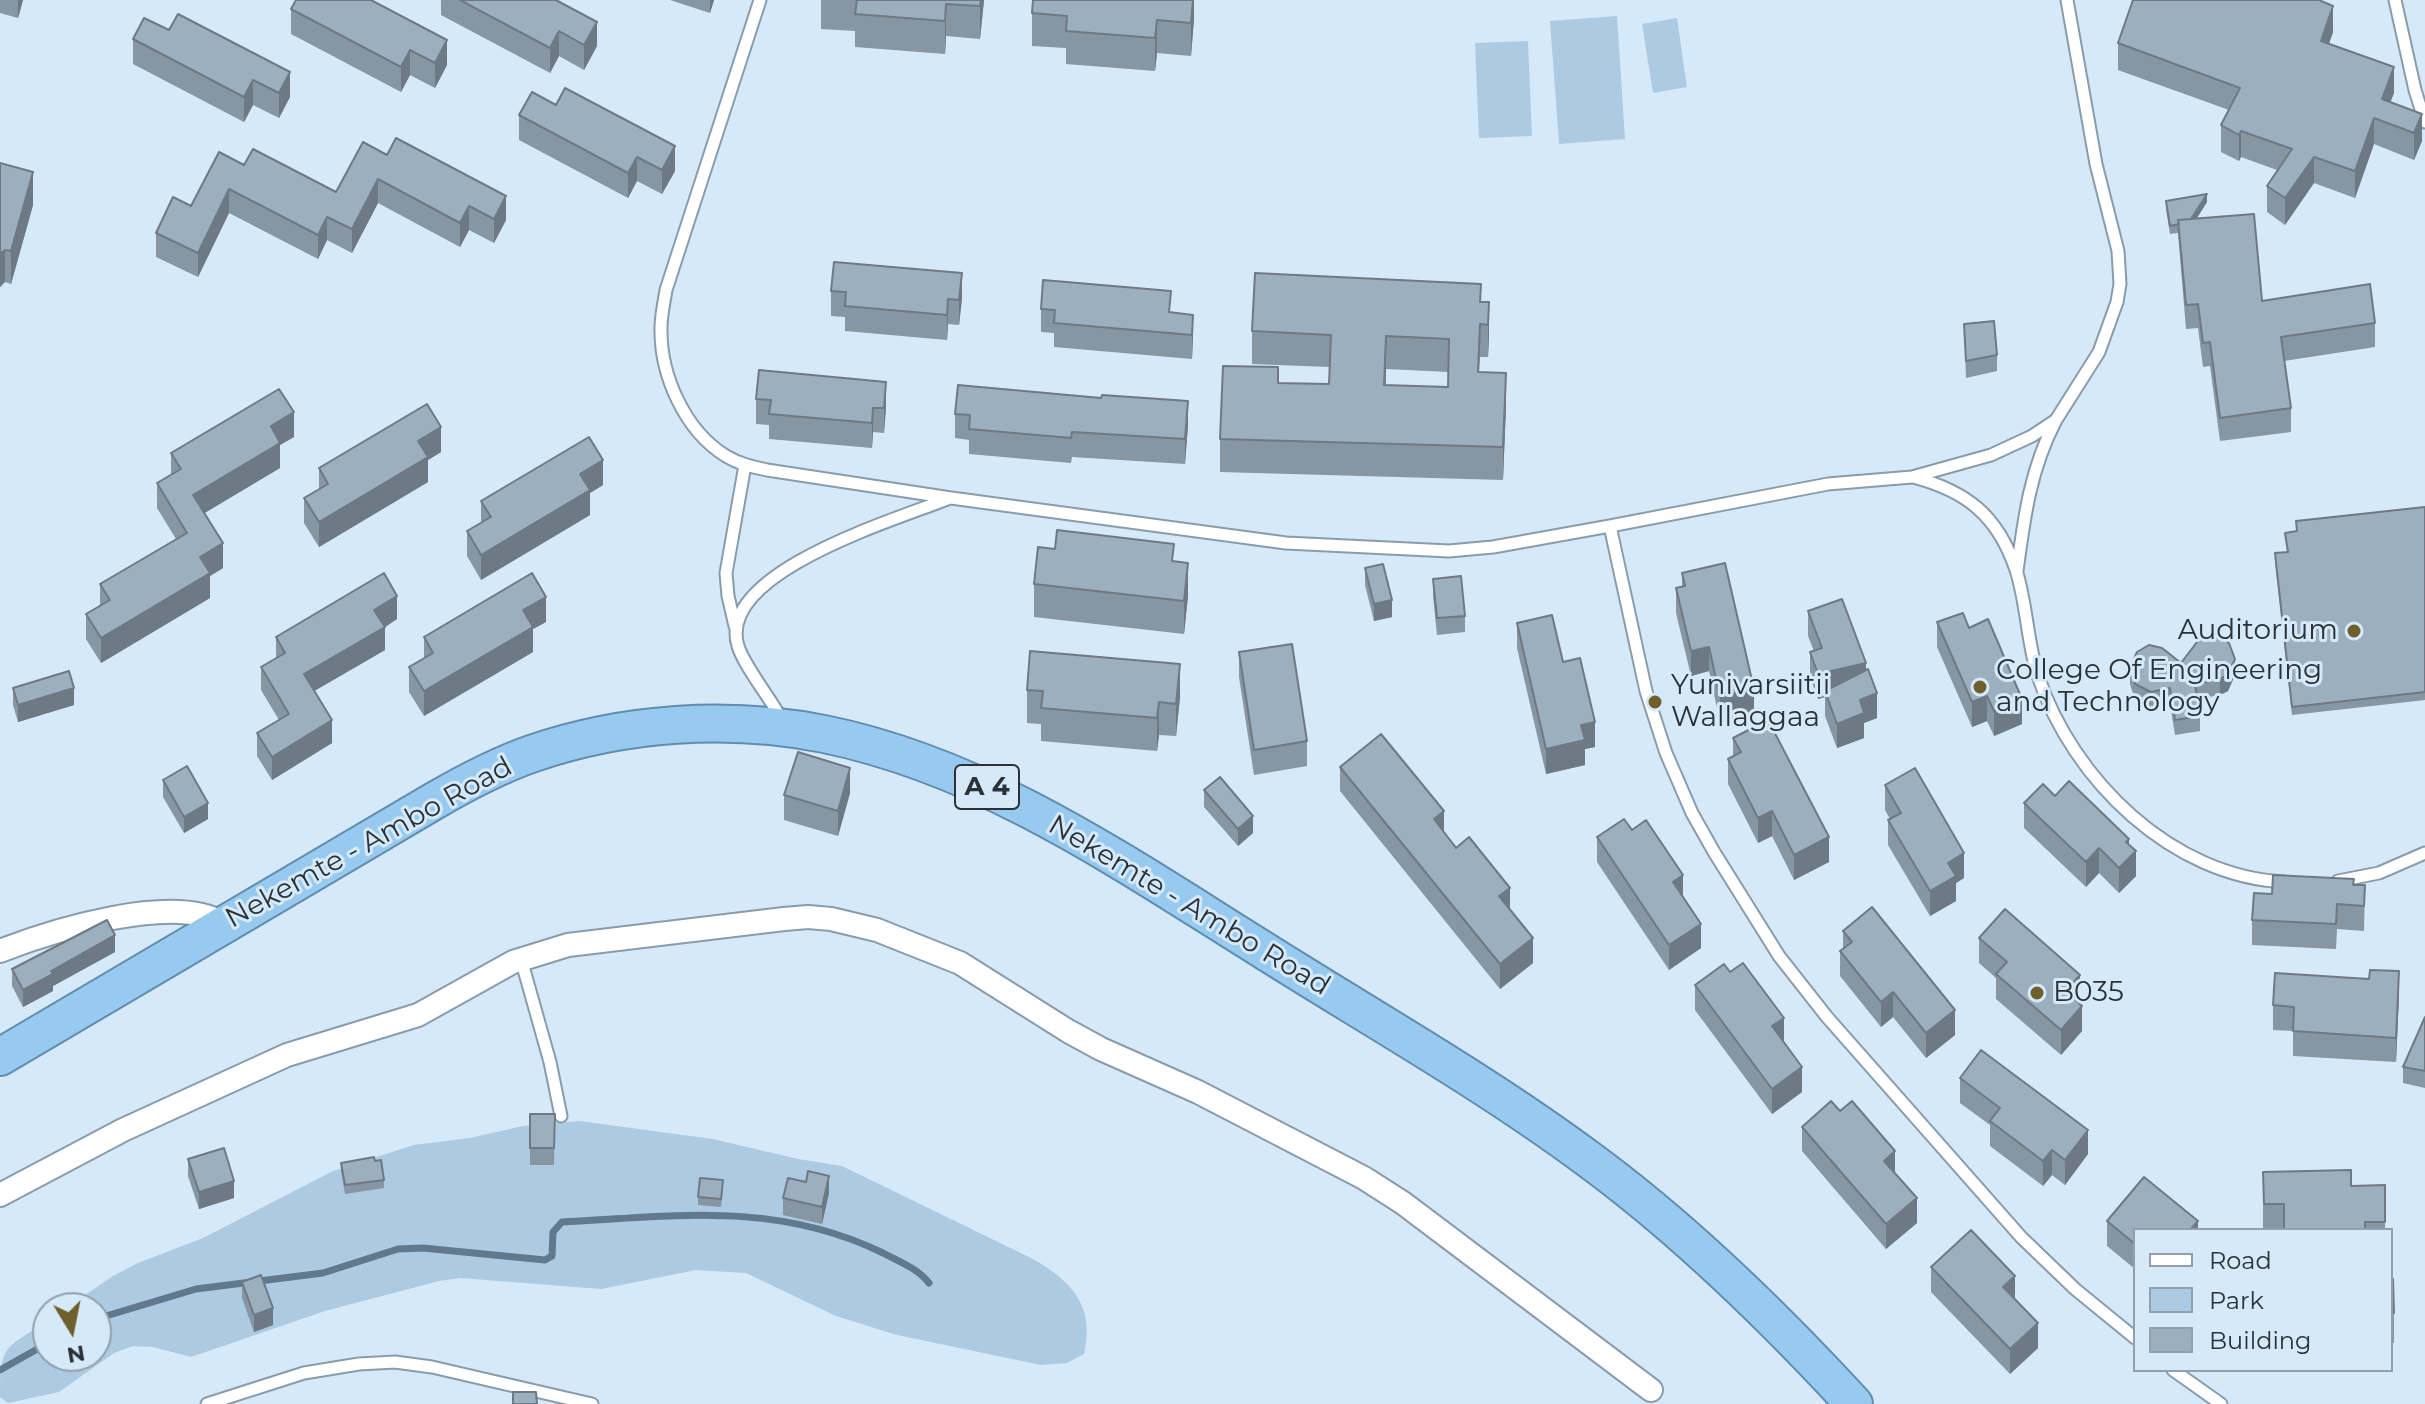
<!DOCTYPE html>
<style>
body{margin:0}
#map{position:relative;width:2425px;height:1404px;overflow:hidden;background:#d5e9f9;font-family:Montserrat,sans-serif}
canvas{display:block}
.legend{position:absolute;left:2133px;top:1228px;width:260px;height:144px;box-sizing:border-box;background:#d5e9f9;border:2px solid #91a0ac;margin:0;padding:10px 14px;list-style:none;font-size:24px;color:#2a3238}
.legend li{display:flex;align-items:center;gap:16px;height:40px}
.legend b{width:40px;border:2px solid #91a0ac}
.north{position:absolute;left:32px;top:1292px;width:80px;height:80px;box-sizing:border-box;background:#d5e9f9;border:2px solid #91a0ac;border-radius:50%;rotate:170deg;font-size:22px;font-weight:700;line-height:32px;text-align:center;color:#2a3238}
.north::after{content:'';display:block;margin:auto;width:28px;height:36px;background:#6e5f2d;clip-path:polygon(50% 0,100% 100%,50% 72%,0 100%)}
</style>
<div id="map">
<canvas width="2425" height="1404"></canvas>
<ul class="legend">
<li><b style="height:10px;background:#fff"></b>Road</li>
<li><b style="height:22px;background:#adcae3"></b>Park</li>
<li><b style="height:22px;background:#9cafbe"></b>Building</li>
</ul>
<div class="north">N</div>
</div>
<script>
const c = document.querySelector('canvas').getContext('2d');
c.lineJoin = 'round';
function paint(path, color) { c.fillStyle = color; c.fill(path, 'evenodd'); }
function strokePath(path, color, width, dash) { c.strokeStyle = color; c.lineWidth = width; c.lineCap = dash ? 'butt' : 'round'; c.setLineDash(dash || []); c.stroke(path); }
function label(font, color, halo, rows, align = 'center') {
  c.font = font + ' Montserrat,sans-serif'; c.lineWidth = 6; c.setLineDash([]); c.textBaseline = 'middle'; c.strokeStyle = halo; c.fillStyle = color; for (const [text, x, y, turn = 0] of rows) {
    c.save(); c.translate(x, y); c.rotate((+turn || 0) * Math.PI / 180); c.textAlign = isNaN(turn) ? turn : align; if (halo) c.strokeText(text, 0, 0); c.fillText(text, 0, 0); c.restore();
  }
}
const green = new Path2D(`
 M1617,16L1625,139L1559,144L1550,21Z
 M1677,18L1687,87L1653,93L1642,24Z
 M1528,41L1532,136L1479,138L1475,43Z
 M579,1121L713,1139L798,1159L842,1166L1033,1259C1073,1282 1095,1307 1084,1354L1067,1363L1041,1365L897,1335L836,1316L746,1273L696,1270L601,1289L460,1278L439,1281L325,1311L191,1357L153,1347L133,1346L114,1353L59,1392L8,1403L0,1397C0,1343 5,1350 48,1320V1356H96V1308H66L113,1276L138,1263L203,1238L333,1171L414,1145L470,1138L523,1126Z`);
const stream = new Path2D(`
 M96,1319L196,1289L323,1273L398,1249L423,1248L545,1260L552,1256L553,1232L562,1222C675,1216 777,1201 883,1253C900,1262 917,1268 929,1283
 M0,1370L48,1343`);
const service = new Path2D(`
 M760,0L666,290C664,303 661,315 661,328C660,375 685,431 726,456C739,464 753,467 767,470L951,498L1286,543L1449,551L1493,547L1610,526L1828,484L1912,477L1991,455L2032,436L2056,420L2099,352L2117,302L2120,284L2118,251L2096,164L2067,0
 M2395,0L2415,90L2425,122
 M1913,477C1967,491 1998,516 2016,570C2027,604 2027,642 2038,676C2073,780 2172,877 2285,882
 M1610,526L1646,691L1666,753L1692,813L1714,852L1779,956L1827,1017L2021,1237L2075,1289L2135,1338
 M2017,571C2024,519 2030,470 2055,422
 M735,626L728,596L726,573L745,465
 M782,720C771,699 744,666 738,646C715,572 901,518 950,498
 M2338,881L2379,873L2425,853
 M521,959L550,1062L561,1116
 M2173,1370L2221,1404
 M207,1404L304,1373L359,1364L395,1362L432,1367L592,1404`);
const minor = new Path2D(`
 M0,951C51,931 175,892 224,924
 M0,1195L123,1130L287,1055L418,1015L513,962L568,945L784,919L808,917L831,919L877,930L960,963L1068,1031L1101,1049L1198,1092L1364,1178L1403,1203L1651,1390`);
const trunk = new Path2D(`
 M0,1057L434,801C465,783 497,766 531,754C623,722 729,715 824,734C986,767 1122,862 1260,948C1369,1017 1483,1081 1587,1158C1684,1229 1772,1315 1854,1404`);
const wall = new Path2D(`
 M0,0H23L18,18L0,13Z
 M296,0L447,65L435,88L410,75L401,92L291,34V9Z
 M441,0H556L597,46L584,70L559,56L550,73L441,15Z
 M670,0H714L710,13Z
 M821,0H984L980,39L946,36L945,54L855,47V31L821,29Z
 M1194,0V19L1191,56L1157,53L1155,71L1066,64V48L1032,46V13Z
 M169,30L290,97L279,118L253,105L244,122L133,64V39Z
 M2333,32L2329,43L2394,93L2390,102L2422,141L2414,160L2374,144L2355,198L2314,183L2285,225L2267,212V186L2277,170L2241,157L2239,161L2221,152V125L2229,110L2118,70V43Z
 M532,92L675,171L662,194L637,181L628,198L519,140V115Z
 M363,142L506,220L494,243L469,230L460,247L378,203L352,253L327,240L318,259L229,213L198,277L156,257V233L244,165L336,192Z
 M0,163L33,205L11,284L5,282L0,287Z
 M2166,201L2207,202L2196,219L2262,301L2375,323V347L2284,361L2291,408V432L2220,441L2210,366L2203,367L2198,328L2186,329L2178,233L2170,234L2166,209Z
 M831,291L962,298L959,325L948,324L947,340L845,331V317L831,316Z
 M1481,302H1489V335L1488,357H1480L1479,373L1506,406L1503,480L1220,472V439L1278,383L1329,384V367L1252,364V331ZM1386,369L1449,372L1448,387L1386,385Z
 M1041,309L1171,312L1193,315L1192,359L1054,347V333L1041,332Z
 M1964,324L1997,355V371L1966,378Z
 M756,399L886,407L884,433L873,432L872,448L769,439V425L756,424Z
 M955,414L1188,425L1185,464L1072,457L1071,463L969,454V440L955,438Z
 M294,437L280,445V468L204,513L223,568L210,576V598L101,663L86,639V614L100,605V584L176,539L157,508V483L171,475V453Z
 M441,452L428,460V482L319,547L304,523V498L319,489V468Z
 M603,485L590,493V515L481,580L467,556V531L481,522V501Z
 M2425,507V700L2292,715L2275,562V553L2287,552L2285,533L2296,531V521Z
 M1174,561L1188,596L1184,634L1034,617V584Z
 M1365,568L1392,617L1374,621L1365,585Z
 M1682,573L1754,714L1720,722L1709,671L1691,676L1676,613V588L1682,587Z
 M1433,579L1465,616V632L1437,635L1433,596Z
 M1808,611L1866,671L1877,718L1864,723V738L1837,748L1825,716V697L1818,699L1810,677V652L1814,651L1808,636Z
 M397,619L385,627V650L314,691L332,743L272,780L257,756V733L279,720L261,690V667L276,658V637Z
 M546,622L533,629V652L424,716L409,692V667L424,659V637Z
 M1937,622L1969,628L2022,724L1994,736L1987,721L1972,727L1937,647Z
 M1517,623L1563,662L1595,747L1585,749V765L1546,774L1517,648Z
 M1239,652L1307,741V766L1254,775L1239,677Z
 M2130,668L2235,675L2228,691L2220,695L2197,699L2200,716V731L2175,735L2170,704L2151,707L2135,700L2130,684Z
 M13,688L74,705L18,722L13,705Z
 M1027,690L1180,697L1176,736L1159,735L1157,751L1041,741V724L1027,723Z
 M1733,738L1829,862L1794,880L1772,836L1758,843L1728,784V759L1733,756Z
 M1340,767L1444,832L1510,910L1533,963L1500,989L1340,791Z
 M163,780L208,819L184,833L163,797Z
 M1885,785L1964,878L1956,883V901L1930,916L1888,845V820L1890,819L1885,810Z
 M1204,790L1253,833L1238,846L1204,807Z
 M850,793L838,836L784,820V795Z
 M2055,796L2129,845L2136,876L2119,893L2099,873L2086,887L2024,828V803Z
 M1632,830L1683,897L1701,948L1669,970L1597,862V837Z
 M2354,885H2365L2364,931L2337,929L2336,949L2252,945V920L2272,894Z
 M1843,931L1955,1035L1926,1058L1893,1017L1881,1027L1840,976V951L1843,949Z
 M1979,938L2080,1000L2078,1002L2082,1031L2061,1055L1996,999V978L1979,963Z
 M115,952L53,986V991L23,1007L12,986V969Z
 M1730,972L1784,1043L1802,1092L1772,1114L1695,1010V985Z
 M2399,995L2396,1062L2293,1056V1031L2273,1030V1005Z
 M2425,1017V1088L2403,1083V1067Z
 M1960,1078L2088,1154L2065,1185L2052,1175L2043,1186L1990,1146V1125L1960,1103Z
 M1840,1111L1895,1174L1917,1223L1886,1249L1802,1151V1127Z
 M530,1114H555L554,1165H530Z
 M188,1159L234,1198L199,1209L188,1176Z
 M375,1161L384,1180V1188L345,1194L341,1171V1163Z
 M2263,1172L2351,1186L2385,1185V1230H2263Z
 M806,1182L829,1193L822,1224L783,1215V1198Z
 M723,1189L721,1207L698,1205V1197Z
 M2107,1221L2198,1230H2135V1269L2107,1246Z
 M1931,1267L2015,1299L2038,1348L2010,1374L1931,1292Z
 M2391,1279L2394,1313V1343H2391Z
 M242,1282L273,1325L254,1332L242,1298Z`);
const shadedWall = new Path2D(`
 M18,0H23L18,18Z
 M710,0H714L710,13Z
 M981,0H984L980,39V6Z
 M1193,0H1194V19L1191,56V23Z
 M946,4V36L945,54V21Z
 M2333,6V32L2321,67V41Z
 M1157,20V53L1155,71V38Z
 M597,22V46L584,70V45Z
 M559,31V56L550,73V48Z
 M447,40V65L435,88V63Z
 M410,50V75L401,92V67Z
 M2394,67V93L2383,121L2382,99Z
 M290,72V97L279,118V93Z
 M253,80V105L244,122V97Z
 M2422,114V141L2414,160V133Z
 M2374,118V144L2355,198V171Z
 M2241,131V157L2239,161V135Z
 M675,146V171L662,194V170Z
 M637,157V181L628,198V173Z
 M2314,157V183L2285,225V198Z
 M33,172V205L11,284V251Z
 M378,179V203L352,253V229Z
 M229,189V213L198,277V253Z
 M2207,194V202L2189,231V222Z
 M506,196V220L494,243V219Z
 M469,206V230L460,247V223Z
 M327,217V240L318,259V235Z
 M5,250V282L0,287V254Z
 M962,273V298L959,325V300Z
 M948,299V324L947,340V315Z
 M1489,302V335L1488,357V325Z
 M1193,315V339L1192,359V335Z
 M1386,336V369L1384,418V385Z
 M1506,373V406L1503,480V447Z
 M886,382V407L884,433V408Z
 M1188,401V425L1185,464V439Z
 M873,408V432L872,448V423Z
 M294,412V437L280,445V468L193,520V495L271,426Z
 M441,427V452L428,460V482L319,547V522L418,441Z
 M603,460V485L590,493V515L481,580V555L580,474Z
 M223,543V568L210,576V598L101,663V638L200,557Z
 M1188,563V596L1184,634V601Z
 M397,596V619L385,627V650L304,697V674L374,610Z
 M546,597V622L533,629V652L424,716V691L523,610Z
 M1392,600V617L1374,621V604Z
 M1709,647V671L1691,676V651Z
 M2235,659V675L2228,691L2220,695V679Z
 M1866,663V688L1825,691V697L1818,699V674Z
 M1180,664V697L1176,736V704Z
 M74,688V705L18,722V705Z
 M1754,689V714L1720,722V697Z
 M1877,693V718L1864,723V738L1837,748V724L1860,700Z
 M1987,696V721L1972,727V702Z
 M2022,699V724L1994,736V711Z
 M1159,702V735L1157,751V718Z
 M332,720V743L272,780V757Z
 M1595,722V747L1585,749V765L1546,774V749L1581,725Z
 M850,768V793L838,836V811Z
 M208,803V819L184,833V817Z
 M1444,811V836L1434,819Z
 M1772,811V836L1758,843V818Z
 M1253,816V833L1238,846V829Z
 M1829,837V862L1794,880V855Z
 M2129,839V858L2136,851V876L2119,893V868L2126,842Z
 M2099,848V873L2086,887V862Z
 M1964,853V878L1956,883V901L1930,916V891L1948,863Z
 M1683,875V900L1673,882Z
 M1510,888V913L1499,896Z
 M1701,924V948L1669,970V945Z
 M115,935V952L53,986V991L23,1007V990L51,971Z
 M1533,938V963L1500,989V964Z
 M2399,971V995L2396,1062V1038Z
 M2080,975V1000L2066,1016V991Z
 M1893,992V1017L1881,1027V1002Z
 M2082,1006V1031L2061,1055V1030Z
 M1955,1010V1035L1926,1058V1033Z
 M1784,1018V1043L1772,1026Z
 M1802,1067V1092L1772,1114V1089Z
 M2088,1130V1154L2065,1185V1160Z
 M2052,1150V1175L2043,1186V1161Z
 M1895,1151V1176L1884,1161Z
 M829,1176V1193L822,1224V1207Z
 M234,1181V1198L199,1209V1192Z
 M1917,1198V1223L1886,1249V1224Z
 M2198,1221V1230H2190Z
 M2015,1276V1301L2003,1287Z
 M273,1308V1325L254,1332V1315Z
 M2038,1323V1348L2010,1374V1349Z`);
const building = new Path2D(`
 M296,0H371L447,40L435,63L410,50L401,67L291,9Z
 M460,0H556L597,22L584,45L559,31L550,48Z
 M857,0H981L980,6L946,4L945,21L855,14Z
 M1033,0H1193L1191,23L1157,20L1155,38L1066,31L1067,16L1032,13Z
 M2133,0H2319L2333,6L2321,41L2394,67L2382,99L2422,114L2414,133L2374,118L2355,171L2314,157L2285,198L2267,186L2292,149L2241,131L2239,135L2221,125L2240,88L2118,43Z
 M178,14L290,72L279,93L253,80L244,97L133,39L144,18L169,30Z
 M565,88L675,146L662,170L637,157L628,173L519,115L532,92L556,105Z
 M396,138L506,196L494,219L469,206L460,223L378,179L352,229L327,217L318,235L229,189L198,253L156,233L173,197L191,206L219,152L244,165L253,149L336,192L363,142L387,155Z
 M0,163L33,172L11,251L5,250L0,254Z
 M2207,194L2191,219L2178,220L2179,224L2170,226L2166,201Z
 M2254,214L2262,301L2370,284L2375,323L2281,337L2291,408L2220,418L2210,342L2203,343L2198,304L2186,305L2178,220Z
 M834,262L962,273L959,300L948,299L947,315L845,306L846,292L831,291Z
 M1255,273L1481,284L1480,302H1489L1488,325L1480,324L1478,372L1506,373L1503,447L1220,439L1223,366L1278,367V383L1329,384L1331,335L1252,331ZM1386,336L1449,339L1448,387L1384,385Z
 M1043,280L1171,291L1169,312L1193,315L1192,335L1054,323L1055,310L1041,309Z
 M1994,321L1997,355L1966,361L1964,324Z
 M759,370L886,382L884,408H873L872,423L769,414L771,400L756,399Z
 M958,385L1101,398L1102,395L1188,401L1185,439L1072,432L1071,438L969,429L970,415L955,414Z
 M279,389L294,412L271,426L280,443L193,495L223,543L200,557L210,573L101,638L86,614L110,600L100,584L187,533L157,483L181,469L171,453Z
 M427,404L441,427L418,441L428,457L319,522L304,498L328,484L319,468Z
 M589,437L603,460L580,474L590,490L481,555L467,531L491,517L481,501Z
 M2425,507V692L2292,707L2275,553L2288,552L2285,533L2297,531L2296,521Z
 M1057,530L1174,544L1172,561L1188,563L1184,601L1034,584L1038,547L1055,549Z
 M1725,563L1754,689L1720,697L1709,647L1691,651L1676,588L1685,586L1682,573Z
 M1383,564L1392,600L1374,604L1365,568Z
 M384,573L397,596L374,610L385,627L304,674L332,720L272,757L257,733L289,714L261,667L285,653L276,637Z
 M532,573L546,597L523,610L533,627L424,691L409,667L433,653L424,637Z
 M1461,576L1465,616L1437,618L1433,579Z
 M1842,599L1866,663L1818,674L1810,652L1822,648L1808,611Z
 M1963,613L1969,628L1988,619L2022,699L1994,711L1987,696L1972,702L1937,622Z
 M1552,615L1563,662L1580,658L1595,722L1581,725L1585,740L1546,749L1517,623Z
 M2205,637L2222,638L2229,643L2235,659L2228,675L2220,679L2195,684L2200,716L2175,720L2170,688L2151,692L2135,684L2130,668L2137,652L2149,645L2162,648L2181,663L2197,642Z
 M1292,644L1307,741L1254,750L1239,652Z
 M1030,651L1180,664L1176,704L1159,702L1157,718L1041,708L1043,691L1027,690Z
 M1868,669L1877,693L1860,700L1864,713L1837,724L1825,691Z
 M69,671L74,688L18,705L13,688Z
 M1768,720L1829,837L1794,855L1772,811L1758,818L1728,759L1741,752L1733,738Z
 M1381,734L1444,811L1434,819L1456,848L1469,837L1510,888L1499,896L1533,938L1500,964L1340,767Z
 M798,752L850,768L838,811L784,795Z
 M187,766L208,803L184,817L163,780Z
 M1915,768L1964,853L1948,863L1956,876L1930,891L1888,820L1901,813L1885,785Z
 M1220,777L1253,816L1238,829L1204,790Z
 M2069,781L2129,839L2126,842L2136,851L2119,868L2099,848L2086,862L2024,803L2043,784L2055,796Z
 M1624,819L1632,830L1646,820L1683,875L1673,882L1701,924L1669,945L1597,837Z
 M2273,875L2354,879L2353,885H2365L2364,906L2337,904L2336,924L2252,920L2254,893L2272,894Z
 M1872,907L1955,1010L1926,1033L1893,992L1881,1002L1840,951L1852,942L1843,931Z
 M2005,909L2080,975L2066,991L2082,1006L2061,1030L1996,974L2007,962L1979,938Z
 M107,920L115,935L51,971L53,974L23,990L12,969Z
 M1743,963L1784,1018L1772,1026L1802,1067L1772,1089L1695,985L1724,964L1730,972Z
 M2370,970L2399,971L2396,1038L2293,1031L2294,1007L2273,1005L2275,973L2369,979Z
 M2425,1017V1071L2403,1067Z
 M1981,1050L2088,1130L2065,1160L2052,1150L2043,1161L1990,1121L2000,1108L1960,1078Z
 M1831,1101L1840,1111L1852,1101L1895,1151L1884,1161L1917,1198L1886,1224L1802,1127Z
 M530,1114H555L554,1148H530Z
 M224,1148L234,1181L199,1192L188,1159Z
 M374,1157L375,1161L381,1160L384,1180L345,1185L341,1163Z
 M2351,1170V1186L2385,1185V1222H2365V1230H2284V1204H2264L2263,1172Z
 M808,1171L829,1176L822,1207L783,1198L788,1178L806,1182Z
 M2144,1177L2198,1221L2190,1230H2135V1244L2107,1221Z
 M700,1178L723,1180L721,1199L698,1197Z
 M1971,1230L2015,1276L2003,1287L2038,1323L2010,1349L1931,1267Z
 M261,1275L273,1308L254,1315L242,1282Z
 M2391,1279H2393L2394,1313H2391Z
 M513,1392H536L537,1404H513Z`);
const markers = [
 [2354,631,8,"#6e5f2d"],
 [1980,687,8,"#6e5f2d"],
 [1655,702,8,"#6e5f2d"],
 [2037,993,8,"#6e5f2d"]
];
const shields = [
 [987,787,64]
];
const shieldNames = [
 ["A 4",987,787]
];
const poiNames = [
 ["Auditorium",2338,631,"right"],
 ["College Of Engineering",1996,671],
 ["and Technology",1996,703],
 ["Yunivarsiitii",1671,686],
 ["Wallaggaa",1671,718],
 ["B035",2053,993]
];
const streetNames = [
 ["Nekemte - Ambo Road",369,843,-29],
 ["Nekemte - Ambo Road",1189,906,31]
];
paint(green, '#adcae3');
strokePath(stream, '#61798d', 7);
strokePath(service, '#899cab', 15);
strokePath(minor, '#899cab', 26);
strokePath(trunk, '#618cae', 40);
strokePath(service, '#fff', 11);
strokePath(minor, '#fff', 22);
strokePath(trunk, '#98caf0', 36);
paint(wall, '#8696a3');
paint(shadedWall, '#6d7a85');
paint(building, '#9cafbe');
strokePath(building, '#6d7a85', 2);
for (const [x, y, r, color] of markers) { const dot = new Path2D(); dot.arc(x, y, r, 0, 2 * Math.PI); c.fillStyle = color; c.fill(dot); strokePath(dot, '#d5e9f9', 3); }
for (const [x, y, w] of shields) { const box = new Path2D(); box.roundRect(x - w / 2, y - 22, w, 44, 6); c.fillStyle = '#d5e9f9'; c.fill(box); strokePath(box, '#2a3238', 2); }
label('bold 26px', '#2a3238', null, shieldNames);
label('28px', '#2a3238', '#d5e9f9', poiNames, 'left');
label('28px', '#2a3238', '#d5e9f9', streetNames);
</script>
